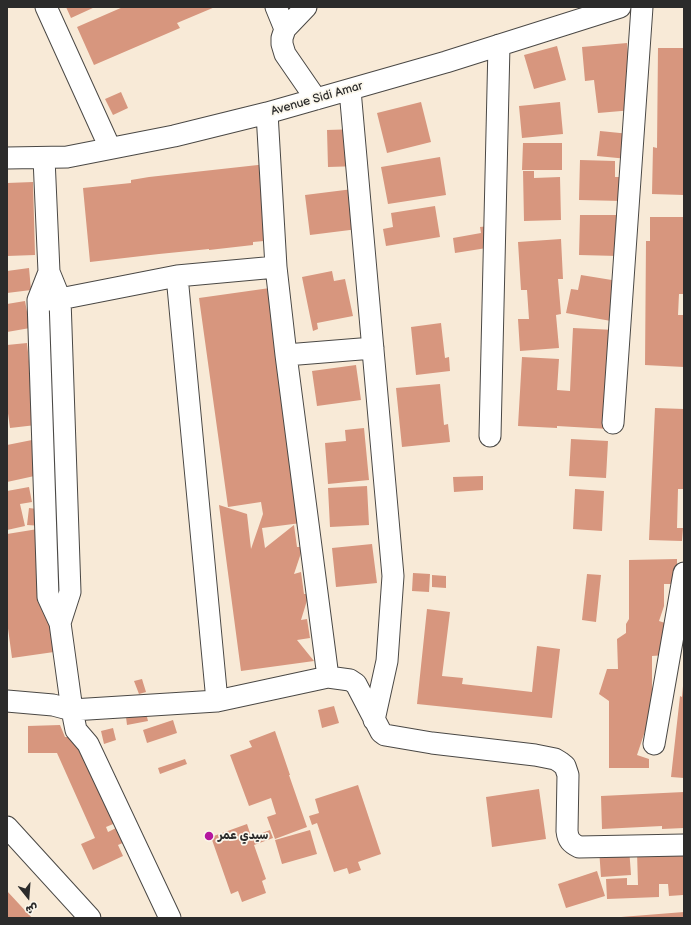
<!DOCTYPE html>
<meta charset="utf-8">
<style>
body{margin:0}
#map{position:relative;width:691px;height:925px;overflow:hidden;background:#f8ead7;font-family:"Balsamiq Sans","Playpen Sans Arabic",sans-serif}
canvas{display:block}
.frame{position:absolute;inset:0;border:8px solid #2b2b2b;pointer-events:none}
.north{position:absolute;left:8px;top:877px;width:40px;height:40px;-webkit-text-stroke:3px #fbf7ec;paint-order:stroke;rotate:163deg;font-size:11px;font-weight:700;line-height:16px;text-align:center;color:#2b2b2b}
.north::after{content:'';display:block;margin:auto;width:14px;height:18px;background:#2b2b2b;clip-path:polygon(50% 0,100% 100%,50% 72%,0 100%)}
</style>
<div id="map">
<canvas width="691" height="925"></canvas>
<div class="frame"></div>
<div class="north">ش</div>
</div>
<script>
const c = document.querySelector('canvas').getContext('2d');
c.lineJoin = 'round';
function paint(path, color) { c.fillStyle = color; c.fill(path, 'evenodd'); }
function strokePath(path, color, width, dash) { c.strokeStyle = color; c.lineWidth = width; c.lineCap = dash ? 'butt' : 'round'; c.setLineDash(dash || []); c.stroke(path); }
function label(font, color, halo, rows, align = 'center') {
  c.font = font + ' "Balsamiq Sans","Playpen Sans Arabic",sans-serif'; c.lineWidth = 3.5; c.setLineDash([]); c.textBaseline = 'middle'; c.strokeStyle = halo; c.fillStyle = color; for (const [text, x, y, turn = 0] of rows) {
    c.save(); c.translate(x, y); c.rotate((+turn || 0) * Math.PI / 180); c.textAlign = isNaN(turn) ? turn : align; if (halo) c.strokeText(text, 0, 0); c.fillText(text, 0, 0); c.restore();
  }
}
const building = new Path2D(`
 M66,7H95L71,18Z
 M123,7H215L177,23L180,28L94,65L77,27Z
 M627,43L633,110L598,113L594,80L585,81L582,47Z
 M557,46L566,80L534,89L524,55Z
 M658,48H684V195L652,194L653,147L657,148Z
 M121,92L128,108L113,115L105,99Z
 M421,102L431,142L387,153L377,113Z
 M560,102L563,134L522,138L519,106Z
 M358,129L360,166L328,167L327,130Z
 M600,131L630,134L628,159L597,156Z
 M523,143H562V170H522Z
 M440,157L446,195L388,204L381,167Z
 M580,160L615,161V177H623L622,201L579,200Z
 M267,164L275,240L253,242V245L209,250V249L159,254L90,262L83,188L131,183V180L149,177Z
 M523,171H534V178L560,177L561,220L524,221Z
 M33,182L35,255L7,256V183Z
 M353,189L358,229L310,235L305,195Z
 M435,206L440,237L386,246L383,229L393,227L391,213Z
 M580,215H618V256L579,255Z
 M650,217H684V294H679L678,315H684V367L645,365L646,241H650Z
 M490,226L493,247L455,253L453,238L481,233L480,227Z
 M561,239L563,279H558L561,314L556,315L559,348L520,351L518,319H529L527,290H521L518,242Z
 M29,268L31,290L7,293V271Z
 M332,271L334,281L345,279L353,316L317,323L318,329L313,331L302,277Z
 M581,275L618,281L611,321L566,313L571,289L578,290Z
 M277,287L301,523L262,528L265,548L294,525L297,547H303L294,574L301,572L304,594H309L301,620L307,619L310,638L297,640L314,661L241,671L219,505L247,514L251,549L263,514L261,502L228,507L199,298Z
 M25,301L30,328L7,332V304Z
 M441,323L445,358L449,357L450,371L416,375L411,327Z
 M573,328L615,330L609,429L557,426V428L518,426L522,357L559,359L557,390L570,391Z
 M27,343L36,425L10,428L7,406V345Z
 M356,365L361,400L317,406L312,371Z
 M440,384L444,425L448,424L450,442L402,447L396,388Z
 M655,408L684,409V489H678L677,528H683L682,541L649,540Z
 M364,428L369,480L328,484L325,443L346,441L345,430Z
 M571,439L608,441L606,478L569,476Z
 M32,440L39,475L7,482V445Z
 M483,476V490L454,492L453,477Z
 M367,486L369,525L330,527L328,488Z
 M29,487L32,502L20,504L25,526L7,530V491Z
 M575,489L604,491L602,531L573,529Z
 M29,508L45,510L43,526L27,525Z
 M44,528L54,652L12,658L7,621V534Z
 M372,544L377,583L336,587L332,548Z
 M677,559V584H664V606L659,621L668,624L666,655L652,656V690L658,692L637,755L649,759V768H609V701L599,694L607,669H618L617,639L626,633V624L629,619V560Z
 M413,573L430,574L429,592L412,591Z
 M587,574L601,575L596,622L582,620Z
 M432,575L446,576V588L432,587Z
 M427,609L450,612L442,676L463,678L462,684L532,692L537,646L560,649L552,718L417,704Z
 M142,679L146,692L139,694L134,681Z
 M683,686H684V778L671,777L680,696L682,697Z
 M334,706L339,723L322,728L318,710Z
 M146,713L148,721L127,725L126,717Z
 M173,720L177,733L147,743L143,730Z
 M60,725L65,737H72L77,748H85L118,822L106,827L108,832L118,827L125,842L118,845L123,856L93,870L81,844L95,838L57,753H28V726Z
 M113,728L116,740L104,744L101,731Z
 M275,731L290,775H289L307,827L275,839L267,817L276,814L271,798L249,806L230,755L252,747L249,741Z
 M185,759L187,764L160,774L158,768Z
 M358,785L381,854L358,862L361,870L349,874L347,868L334,872L317,823L312,825L309,816L319,813L315,799Z
 M539,789L546,839L492,847L486,797Z
 M684,792V828L662,829V826L602,829L601,796Z
 M247,824L253,842L252,837L270,830L273,838L254,845L266,879L262,881L266,893L242,902L238,891L231,894L211,837Z
 M310,830L317,854L282,864L275,840Z
 M684,841V893L683,894V895L669,896L668,884H659V897L607,899L606,879L627,878V885H638L637,852Z
 M629,847L631,875L601,877L599,849Z
 M597,871L605,896L566,908L558,884Z
 M7,891L32,918H7Z
 M684,912V918H621V917Z`);
const minor = new Path2D(`
 M46,7L110,148
 M276,7L285,29
 M306,7L285,29L282,38V44L285,54L316,99
 M350,90L393,576L387,661L374,720
 M267,113L276,267L286,355L328,677
 M7,158L67,157L174,136L267,113L446,62L620,7
 M44,158L49,272L60,299L70,592L60,623
 M49,272L38,300L48,597L60,623L72,710L76,730L88,744L170,918
 M177,276L217,701
 M47,300L60,299L177,276L276,267
 M286,355L373,348
 M613,423L642,7
 M490,436L499,45
 M7,701L53,705L72,710L217,701L328,677L350,680L356,684L381,732L385,735L432,743L535,755L555,759L560,762L565,766L568,775L567,831C568,840 571,843 579,847L684,845
 M654,744L684,573
 M7,827L90,918`);
const markers = [
 [209,836,5,"#b5179e"]
];
const streetNames = [
 ["Avenue Sidi Amar",317,99,-16]
];
const poiNames = [
 ["سيدي عمر",218,836]
];
paint(building, '#d7967e');
strokePath(minor, '#4a4845', 23);
strokePath(minor, '#fff', 21);
for (const [x, y, r, color] of markers) { const dot = new Path2D(); dot.arc(x, y, r, 0, 2 * Math.PI); c.fillStyle = color; c.fill(dot); strokePath(dot, '#fbf7ec', 1.5); }
label('12px', '#2b2b2b', '#fbf7ec', streetNames);
label('bold 12px', '#2b2b2b', '#fbf7ec', poiNames, 'left');
</script>
